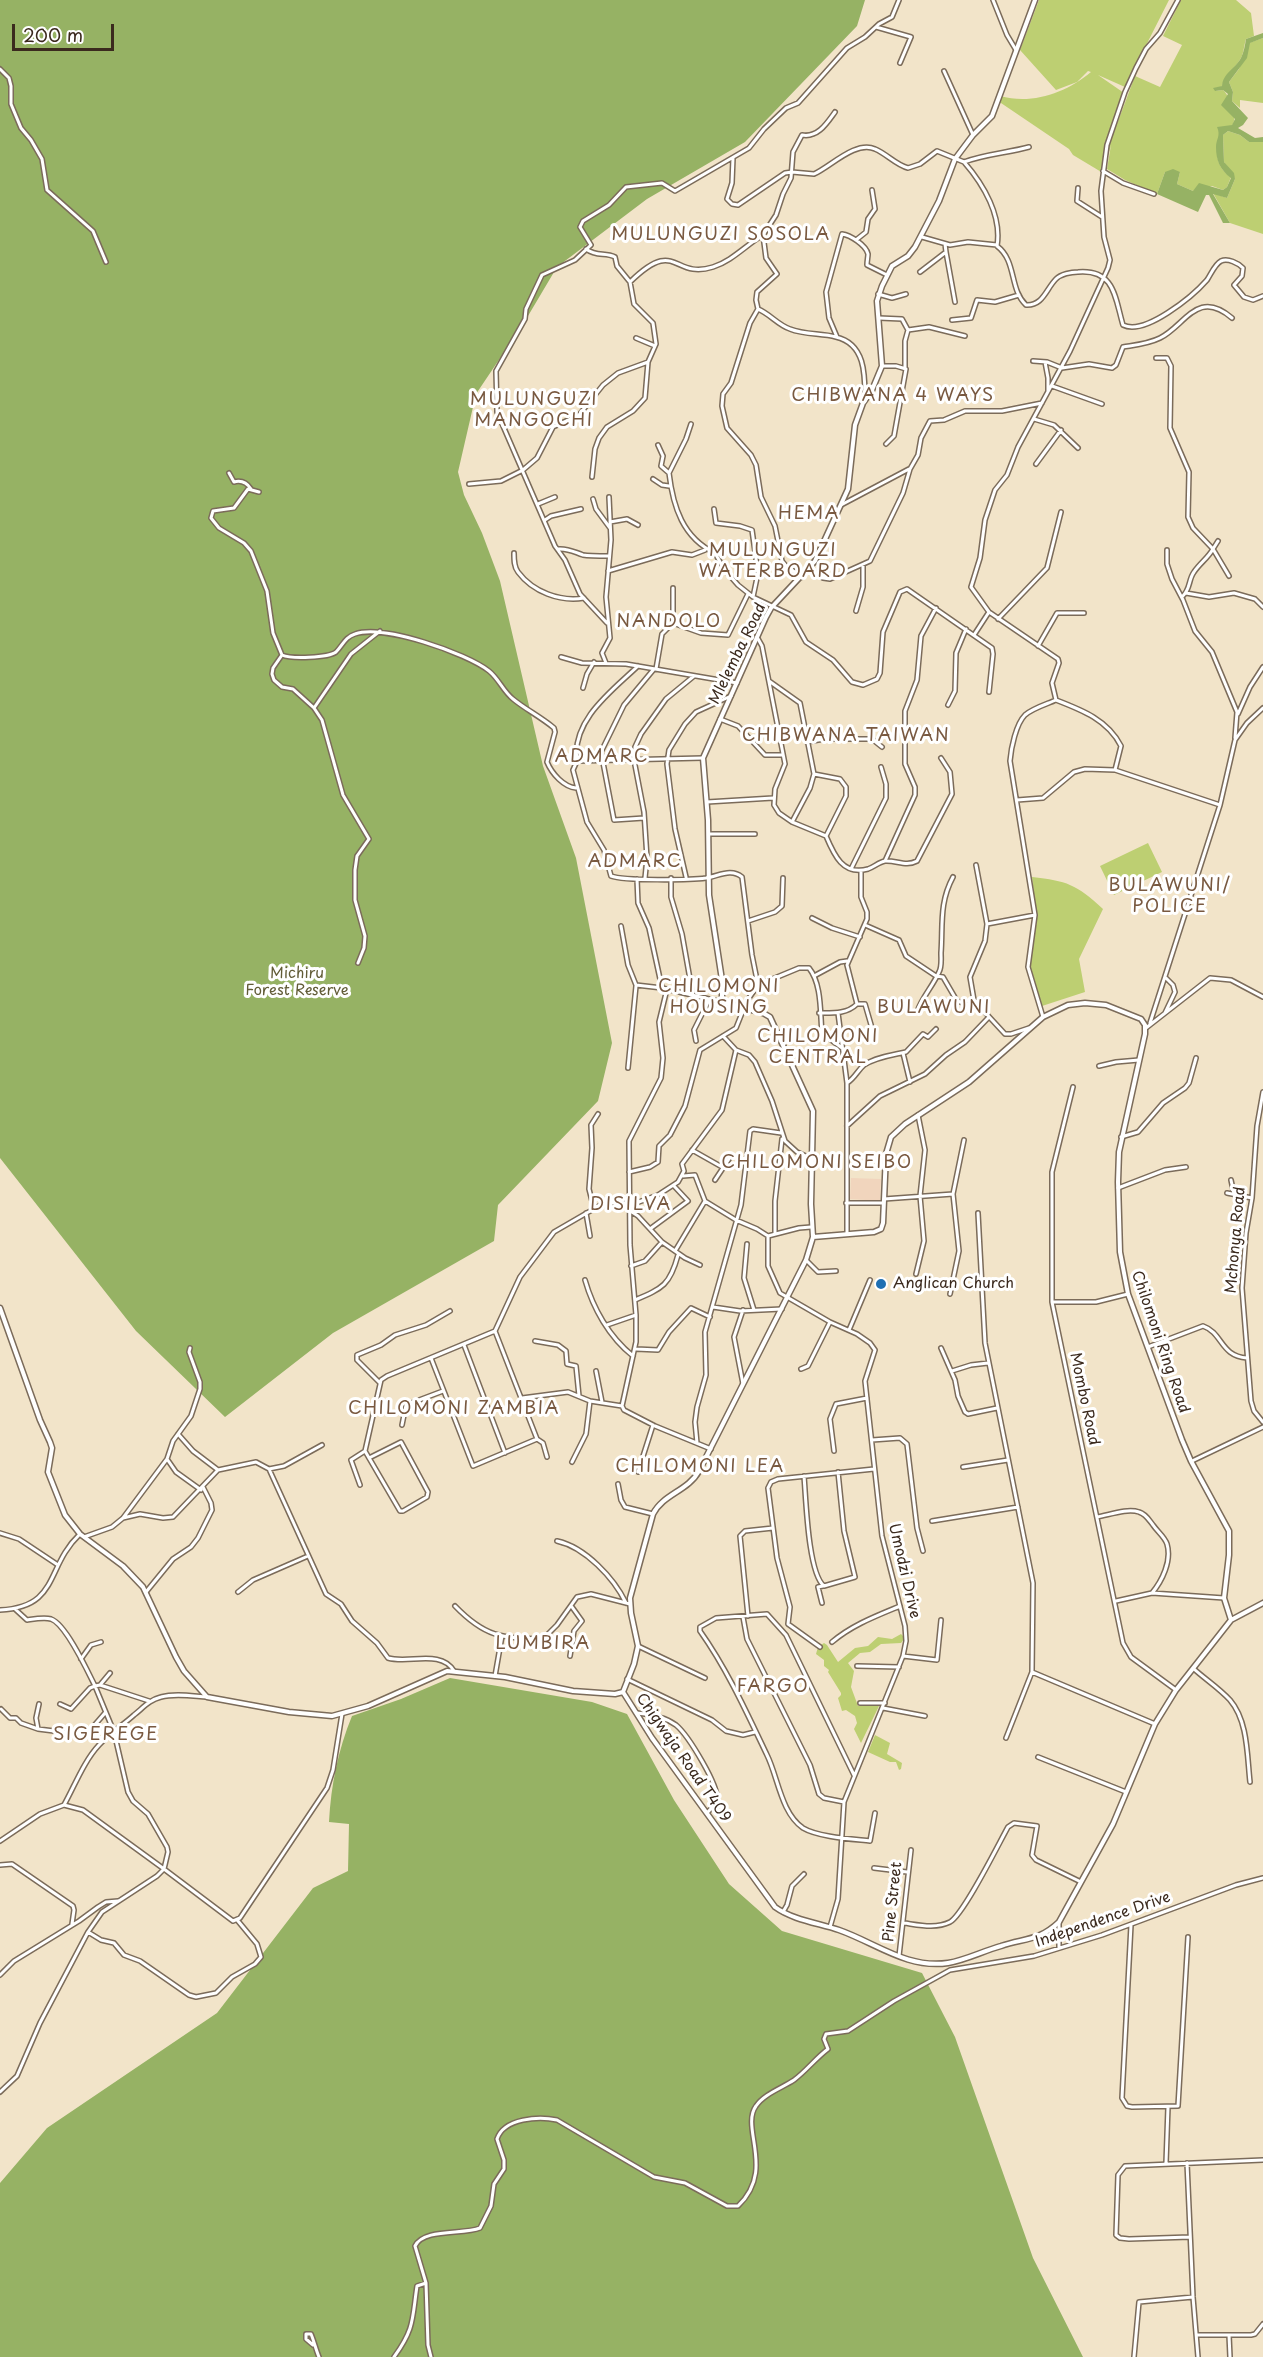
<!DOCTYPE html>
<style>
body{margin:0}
#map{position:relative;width:1263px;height:2357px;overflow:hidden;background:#f2e4c9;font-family:"Playpen Sans",sans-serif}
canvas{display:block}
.scale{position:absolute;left:12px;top:24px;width:102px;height:27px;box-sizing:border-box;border:3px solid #3b2a1e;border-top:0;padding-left:8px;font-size:18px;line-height:21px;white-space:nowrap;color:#3b2a1e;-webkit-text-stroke:4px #fff;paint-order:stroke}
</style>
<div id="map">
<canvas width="1263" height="2357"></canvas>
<div class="scale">200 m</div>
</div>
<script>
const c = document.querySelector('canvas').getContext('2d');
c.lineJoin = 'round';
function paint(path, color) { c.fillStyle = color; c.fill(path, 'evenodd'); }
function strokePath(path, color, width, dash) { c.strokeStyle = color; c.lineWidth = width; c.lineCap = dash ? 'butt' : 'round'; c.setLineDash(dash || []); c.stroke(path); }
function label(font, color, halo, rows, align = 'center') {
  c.font = font + ' "Playpen Sans",sans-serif'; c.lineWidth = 6; c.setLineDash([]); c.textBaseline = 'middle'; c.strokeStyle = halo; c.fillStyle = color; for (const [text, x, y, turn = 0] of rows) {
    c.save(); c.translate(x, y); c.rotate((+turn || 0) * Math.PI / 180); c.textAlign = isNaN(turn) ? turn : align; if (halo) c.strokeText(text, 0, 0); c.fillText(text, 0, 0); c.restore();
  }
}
const built = new Path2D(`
 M851,1178L881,1179L880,1201L850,1199Z`);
const green = new Path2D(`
 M1039,0H1169L1125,87L1098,75L1124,93L1117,124L1135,76L1160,87L1182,45L1163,36L1181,0H1236L1251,13L1254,36L1246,39C1244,45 1244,52 1241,58C1235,69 1225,73 1222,86L1215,91L1223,90C1229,95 1238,116 1233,124C1230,128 1224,130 1220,133C1215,150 1215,167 1231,177L1227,187L1223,190L1212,186L1193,191L1177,184L1180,172H1165L1157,194L1125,180L1107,169L1111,145L1103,173L1073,155L1069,149L998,101L1000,96C1032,105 1066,93 1091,72L1088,71L1077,82L1056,90L1020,50Z
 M1263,38V103L1240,100V108L1232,101L1233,92L1229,82L1239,69L1249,43Z
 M1228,131L1240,135L1249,142H1263V234L1230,223L1213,193L1227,198L1235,179L1224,162L1223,135Z
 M1148,843L1162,872L1114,895L1100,866Z
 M1032,877C1067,881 1076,884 1103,909L1079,959L1085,992L1042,1006L1034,989L1029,965L1037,920Z
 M901,1634L905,1638L901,1643L881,1644L870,1652L860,1653L848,1663L854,1671L851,1687L858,1706H879L861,1743L854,1729L857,1723L855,1716L846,1710L842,1711L838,1698L841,1695V1693L828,1672L829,1670L824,1666V1660L816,1654L818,1647L824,1643L827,1645L838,1662L855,1648L868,1646L878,1637L892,1639Z
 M875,1735L890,1743L887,1754L902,1763L901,1769L899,1770L896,1762H890L868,1752Z`);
const forest = new Path2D(`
 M0,0H865L857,26L745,142L647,199L557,267L525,321L476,394L458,472L464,495L482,533L500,581L543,766L576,858L612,1043L598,1101L498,1205L494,1241L333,1333L225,1417L136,1331L0,1158Z
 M1263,33V38L1250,43L1247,58L1229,82L1233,92L1232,101L1248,118L1243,125L1238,128L1255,138L1263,137V142H1249L1240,135L1228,131L1223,135L1224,162L1234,173L1235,179L1227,198L1213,194L1230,223H1223L1209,195H1206L1198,212L1157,194L1165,172L1173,169L1180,172L1177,184L1193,191L1199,183L1223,190L1227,187L1231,178C1220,170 1216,160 1216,147C1216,139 1221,136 1217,127L1232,125L1235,119L1221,105L1228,94L1223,90L1215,91L1213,88L1222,86C1223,73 1235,69 1241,58C1244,52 1245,45 1246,39Z
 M450,1678L592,1702L627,1714L674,1800L729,1884L782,1931L922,1973L955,2037L1033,2258L1083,2357H0V2183L47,2128L217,2013L313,1888L348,1871L349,1824L329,1822C331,1785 338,1750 352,1716L401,1699Z`);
const minor = new Path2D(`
 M993,0L1007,35L1016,50
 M876,27L911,37L900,63
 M0,69L9,78L11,86V104L21,128L31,140L42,159L47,190L93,231L106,262
 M944,71L973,135
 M733,158L732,183L727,199L732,204L738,205L785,173L792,172L814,174C830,167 856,140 875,149C887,154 896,165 908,168L920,164L937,151L964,162C985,154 1007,153 1029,147
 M964,162C984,185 1002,216 997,246C1017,261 1009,289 1026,305C1043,306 1046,289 1056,279C1061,274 1071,272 1078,272C1115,269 1115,298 1123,325C1145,336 1193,296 1207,280C1211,274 1215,264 1221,261C1228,258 1238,263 1243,268L1242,276L1234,285L1244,297L1253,300L1263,296
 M1103,171L1123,183L1154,194
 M1078,188L1077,201L1102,217
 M922,237L950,245L968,242L997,245
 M856,240L866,232L868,219L875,209L872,190
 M586,249C597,257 605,252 615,257L617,266L630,282L634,304L653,323L656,344L648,362L645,398L633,411L607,427L599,438L595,449L592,477
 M946,252L955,302
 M920,272L946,252L945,244
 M630,282C677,236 672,280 713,267C732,261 746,245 763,235
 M878,294L892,298L906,294
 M758,309C770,314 778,325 790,329C805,335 821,333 836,337C866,344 865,376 865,400
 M879,318L902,319L908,330L929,327L965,336
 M952,320L971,318L977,300L995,302L1019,295
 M837,337L829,318L826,292L842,234C850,235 866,245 868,254C868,257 867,261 867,265L887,275
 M636,338L655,346
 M1156,358H1167L1171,366L1170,428L1189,472L1188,517L1193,528L1213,549C1208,558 1200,563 1194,572C1188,580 1191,589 1182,597
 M1033,361L1047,362L1062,368L1089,364L1112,368L1116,365L1123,347C1135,345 1148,344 1160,338C1185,326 1197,288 1232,318
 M1045,362L1048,378V391
 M882,366H896L906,369L894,436L886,444
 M905,367V341L908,330
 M1052,386L1102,404
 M1034,419L1054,425L1078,448
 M658,445L663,456L661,466L669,473C673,507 683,538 715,553L724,569L738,585L753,597L791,615L806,642L833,660L852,682L863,685L877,679L880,673L883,632L900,592L907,589L992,648L993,654L989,692
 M1036,464L1061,430
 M229,473L234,482C241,480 247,483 251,489
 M669,473L686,439L691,424
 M653,479L662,485L669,486
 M469,484L501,481L523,470L537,458L553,427L579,415L603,385L618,373L648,362
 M259,492L248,489L234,508L213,511L211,518L219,528L244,543L251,551L267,591L273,633L282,655C291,659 328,658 336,652C343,645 345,637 355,634C383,624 466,653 489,671C499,679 503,691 513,699C525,709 541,717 554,728L555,732L547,762C552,774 564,787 576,788
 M593,499L596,509L610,528
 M538,504L555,497
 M841,505L909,469
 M714,509L716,523L740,526L752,530L758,573L753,597
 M545,520L551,516L581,509
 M610,522L627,519L638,525
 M1218,541L1213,549L1229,576
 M558,549C568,548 574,552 583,555C589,556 601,556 609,556
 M1167,550V564L1172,579L1183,600L1195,631L1212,652L1237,712L1235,738
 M514,553C514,560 514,567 518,572C533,592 560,602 584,598
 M809,568L823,578L830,579L870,561L903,493L910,469L918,455L921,438L930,421L944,420L965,411H1002L1042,403
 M608,571L672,552L692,555L705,550
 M802,577L786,566L782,561L775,526L761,497L756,465L751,455L727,428L722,406L723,394L731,383L750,323L758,309L756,300L757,292L777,274L766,258L763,235L776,215L783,194L791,178L793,152L802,135C818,138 827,123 835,112
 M1186,593L1209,597L1234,593L1255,599L1263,607
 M856,611L863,587V566
 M998,619L1047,568L1061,512
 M607,623L580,594L565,560L555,546L497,412L496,371L525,319L526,309L542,275L575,260L591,245L580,227L583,221L609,205L626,187L662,183L675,191L749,148L764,129L786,108L798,103L847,48L865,37L879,24L892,17L899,0
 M673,623L701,633L728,635L748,594
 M974,635L989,612
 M757,637L762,646L785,764L775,789L774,805L779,813L792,822L826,836C834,855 843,876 868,869C874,867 879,862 885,861C896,860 906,867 917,861L952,794L950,772L941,758
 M1038,646L1057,613H1084
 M282,655L273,668L272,674L274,680L282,687L293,689L314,708L322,720L343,795L369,839L357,856L355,870V900L365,936L364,948L358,963
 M561,657L582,663L626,664L737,683
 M606,663L602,653L610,638L606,597L611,540L609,497
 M656,669L662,634L673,623V588
 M769,681L800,703L814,774L810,788L792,822
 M583,688L587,674L594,662
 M1056,700L1052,683L1059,663L1058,659L989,612L971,587L980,558L985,520L995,490L1007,475L1018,447L1070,351L1108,268L1110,260L1104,237L1101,191L1107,145L1125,92L1136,68L1146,49L1160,33L1178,0
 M948,705L955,691L956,653L966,629
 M314,708L351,654L380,631
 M1238,714L1250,687L1263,667
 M720,719L738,726L765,755H783
 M807,742L824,739H872L882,747
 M703,758L577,761L573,770L587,822L604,850L611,876C624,881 690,880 706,878C719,876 731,868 742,877L752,955L758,985
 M577,761C571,720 613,690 638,666
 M814,774L840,779L846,787V796L826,836
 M1017,800L1043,798L1074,772L1085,769L1115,770L1220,805
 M707,802L773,798
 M644,818L614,820L601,752L624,705L654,669
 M709,834H755
 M885,861L915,795V787L905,764V711L917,680L921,636L936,608
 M851,869L886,798V784L881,767
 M686,877L675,829L667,764L669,750L685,724L696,712L731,696
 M645,878L647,858L644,812L634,760L635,747L641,734L666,699L694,676
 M671,878V897L682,934L693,996
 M637,879L638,903L649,928L662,988
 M812,918L832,928L860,937
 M748,921L775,912L782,906L783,878
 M987,924L1035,915
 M865,925L899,940L906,956L936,976L943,977L957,1001L981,1008L1005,1034H1011L1029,1028
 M621,926L628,965L636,985L662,988L722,1002
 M814,976L840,962L847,961
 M857,1004H865L874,1035
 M975,1006L970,977L985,941L987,924L976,865
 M742,1008L758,985L799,968H809C822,984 820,1013 822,1033L842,1048
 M917,1012C922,997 933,986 939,972C942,967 941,959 941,953C943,925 939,903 953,877
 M819,1013C833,1013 847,1014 857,1004L847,965L867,919V912L861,897V871
 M838,1013L847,1083V1234
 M1165,1013L1175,992L1173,985L1166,978
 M1043,1017L1028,967L1035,915L1010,761C1011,748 1016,724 1025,715C1033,708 1047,704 1056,700C1082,710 1108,720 1121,746L1115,770
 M1150,1023L1220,805L1235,740L1247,723L1263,708
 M1146,1028L1210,978L1231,980L1263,997
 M723,1036L736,1050L749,1055L755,1062L772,1101L785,1141L797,1152L812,1159
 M696,1041L694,1030L709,1000
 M903,1053L910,1082
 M1099,1066L1116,1062L1139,1060
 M628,1068L636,986
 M847,1083C855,1078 857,1071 864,1065C876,1057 893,1055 906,1052L923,1034L928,1037L936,1029
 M1073,1087L1052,1172V1302L1123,1643L1131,1657L1176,1690
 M1263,1092L1257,1126L1252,1198L1246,1233L1242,1288L1251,1401L1254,1411L1263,1422
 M847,1126L880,1096L925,1074L946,1055L965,1042L989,1017
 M1121,1137L1138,1132L1163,1103L1185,1088L1189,1083L1196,1058
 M692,1150L722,1167
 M629,1172L650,1167L658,1162L659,1146L670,1135L685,1106L700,1050L736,1028L744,1008
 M683,1176L695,1175L705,1201L736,1220L757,1229L768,1236L799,1228L811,1227
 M715,1180L729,1159
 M1231,1180L1234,1194
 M1118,1188L1165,1170L1186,1167
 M1227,1193L1252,1198
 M884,1199L953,1194
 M846,1203H883
 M594,1209L589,1189L592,1148L591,1125L598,1114
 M629,1210L638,1216L662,1242
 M586,1213L590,1236
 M978,1213L985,1343L1033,1583L1032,1672L1155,1724
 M650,1229L688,1201L674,1186
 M775,1234V1201L782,1139
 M768,1236V1266L780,1293L830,1322L857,1334L870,1343L875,1350L865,1381L882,1536L905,1626L906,1641L903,1656L844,1802L838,1899L830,1927
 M747,1244L744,1278L754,1310
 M675,1251L705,1201
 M806,1260L818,1272L836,1271
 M631,1266L645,1261L662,1242L685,1258L700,1265
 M916,1274L924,1241L920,1196L925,1150L918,1115
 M585,1280C593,1308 609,1337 633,1356
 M950,1294L959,1251L953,1194L964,1140
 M635,1300C663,1288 670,1285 678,1255
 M1052,1302H1096L1128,1294
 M713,1307L740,1311L782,1309
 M607,1325L636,1315
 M849,1330L870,1280
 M495,1331L537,1439L543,1443L547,1457
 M535,1341L558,1345L566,1351L567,1364L576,1366L579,1396
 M464,1345L505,1453
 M1148,1347L1203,1326C1223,1333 1220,1356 1247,1358
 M190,1348L189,1352L200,1382V1389L191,1416L173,1441L167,1459L176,1472L201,1490
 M941,1348L955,1380L958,1396L965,1412L968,1414L997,1408
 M636,1349L658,1350L669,1332L691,1308L710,1317
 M431,1358L473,1466L537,1439
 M801,1369L808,1366L830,1322
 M596,1371L602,1402
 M952,1371L971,1365L988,1363
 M380,1383L357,1360V1355L381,1345L395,1335L426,1325L450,1311
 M743,1384L734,1337L743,1310
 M522,1398L568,1392L590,1401L622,1406L624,1410L655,1426L711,1449
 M622,1406L636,1342V1315L630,1245L629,1141L661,1078L663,1058L659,1022L667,989
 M402,1425L406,1405L443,1391
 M872,1440L900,1438L907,1444L917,1528L923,1551
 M697,1443L695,1422L697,1407L706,1375L705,1332L741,1205L750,1131L753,1129L781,1133
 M834,1451L830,1419L836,1404L867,1398
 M369,1458L401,1442L428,1492L427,1497L403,1511H400L365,1451L381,1380L387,1376L495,1331L520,1277L554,1232L604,1203H636L658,1195L678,1182L684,1171L682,1164L722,1110L736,1050
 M1192,1461L1263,1427
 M572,1462L586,1434L590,1401
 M963,1467L1008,1460
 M269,1469L284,1466L322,1445
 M218,1470L256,1462L269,1469L326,1594L341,1604L352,1621L377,1643L388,1658C409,1664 441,1649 454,1671
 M638,1472L653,1425
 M804,1476C806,1499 808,1573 824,1586L855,1577L844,1531L838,1472
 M618,1484L621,1500L625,1507L653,1514
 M360,1485L351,1460L365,1451
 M1097,1517C1109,1515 1127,1508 1139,1512C1146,1514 1149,1520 1153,1525C1157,1531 1165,1537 1167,1544C1172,1561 1162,1581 1152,1593
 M123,1518L140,1514L163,1518L173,1517L218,1470L193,1451L178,1434
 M932,1521L1018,1507
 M0,1533L19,1539L58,1565
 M84,1537L112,1527L123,1518L167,1459
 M557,1541C585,1547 614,1578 626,1603
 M146,1592L173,1559L191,1547L198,1538L212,1510L211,1503L203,1487
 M238,1592L253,1580L308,1556
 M1116,1601L1152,1593L1224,1598
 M822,1603L818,1587L823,1586
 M455,1606C485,1637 501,1638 543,1639L557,1625L577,1597L591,1594L630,1604
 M15,1609L27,1620C34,1619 44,1617 51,1619C66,1624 88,1672 95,1686L100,1685L149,1701
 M0,1610C60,1607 45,1567 80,1534
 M748,1616L740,1536L745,1531L773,1528
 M743,1617L747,1639L810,1765L819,1794L824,1798L844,1802
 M832,1642C852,1625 876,1616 900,1606
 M638,1646L705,1678
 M820,1647L788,1624L790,1607L777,1558L768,1488L771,1482L778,1479L874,1469
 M570,1656L574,1631L582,1621L572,1607
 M903,1656L937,1660L941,1620
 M81,1659L91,1645L101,1642
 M857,1666L899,1667
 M1194,1669C1205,1679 1219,1688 1230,1700C1248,1721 1247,1755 1250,1782
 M495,1676L502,1636
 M627,1679L712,1720L726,1731L743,1735L755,1732
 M100,1685L110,1673
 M860,1703H885
 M39,1704L36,1718L38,1729L86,1735L105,1713
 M60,1704L71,1709L90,1688L95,1686L114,1732L128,1792L133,1801L148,1814L167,1847L168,1852L164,1869L83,1810L64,1805C75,1785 84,1761 99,1745C110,1733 123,1725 134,1715C143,1708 149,1700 161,1697C175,1693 192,1696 207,1697
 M883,1708L925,1716
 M1,1709L10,1718H16L21,1723L38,1729
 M637,1713C650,1714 665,1717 676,1725C688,1735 721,1788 717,1802L707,1813
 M1006,1738L1032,1672
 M1038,1757L1126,1792
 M854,1775L786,1635L767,1614L716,1618L700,1627V1631C727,1669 747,1713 767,1755C778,1777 781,1813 803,1828C818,1837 852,1839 870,1841L875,1813
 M0,1841L40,1814L64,1805
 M0,1865L12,1864L73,1906L74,1910L72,1924
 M874,1868L907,1872
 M783,1912L787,1905L792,1886L804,1874
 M904,1923C919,1925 936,1929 950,1922C964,1914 998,1845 1008,1827L1014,1823L1037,1826L1032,1855L1036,1860L1081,1882
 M1131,1925L1122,2098L1127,2106L1132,2107L1178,2106L1188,1937
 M88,1932L101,1940L114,1943L124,1955L140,1961L189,1995L196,1997L216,1993L232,1977L255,1964L261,1957L257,1944L238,1921
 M1059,1948V1923
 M899,1956L911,1850
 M0,1975L14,1961L79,1921L98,1907L106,1902L118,1901
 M0,2092L17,2076L40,2023L88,1932L102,1912L157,1876L164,1869L233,1921L240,1918L327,1788L333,1770L342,1714
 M1166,2163L1168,2107
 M1187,2163L1193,2297L1198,2357
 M1190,2237L1129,2239L1120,2238L1116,2235L1118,2175L1125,2166L1263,2160
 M306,2334H311C314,2341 316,2350 319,2357
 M306,2334V2339L313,2345
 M1197,2335H1251L1255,2334L1263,2324
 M1229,2335L1230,2357
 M394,2357C415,2328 412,2319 417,2286L426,2283
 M431,2357L428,2345L426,2283L415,2246C424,2228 463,2235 480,2228L491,2206L494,2184L504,2169V2160L497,2139C504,2118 539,2116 557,2120L654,2177L685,2183L727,2206H738C776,2170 740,2128 756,2106C764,2094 782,2088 794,2080C806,2071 816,2058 828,2049L824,2039L826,2034L848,2031L894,2001L950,1970L1034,1956L1102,1935L1236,1885L1263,1878
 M1134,2357L1139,2302L1193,2297`);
const tertiary = new Path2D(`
 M813,1237L874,1232L881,1229L883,1223L886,1154L891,1137L905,1124L969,1082L1043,1017L1068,1005L1085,1003L1106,1005L1141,1019L1145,1025V1034L1119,1152L1118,1182L1120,1252L1128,1294L1182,1440L1191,1461L1229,1531V1555L1224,1598L1231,1620
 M0,1308L40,1420L50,1442L52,1448L48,1472L65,1515L80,1534L123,1566L143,1587L176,1657L184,1671L207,1697L289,1712L332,1716L368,1706L447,1671L505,1677L573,1691L615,1694L623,1692L652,1738L775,1907C793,1920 818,1923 839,1930C876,1943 907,1969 948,1963C966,1960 983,1951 1001,1946C1025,1938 1039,1941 1059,1922L1113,1824L1155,1724L1176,1690L1231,1620L1263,1603
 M623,1692L634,1664L638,1646L631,1613L630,1598L653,1514C663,1494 688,1491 699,1471L806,1260L813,1237L811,1204L813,1111L770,1017L763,1013L722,1002V980L709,895L708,820L703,758L766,617L771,608L815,561L848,489L855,425L863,403L872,390L882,366L877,301L882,286L892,266L908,256L915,247L939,201L955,159L973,135L992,116L1035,0`);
const markers = [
 [881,1284,6,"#1f6fb2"]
];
const streetNames = [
 ["Mlelemba Road",738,654,-64],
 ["Mchonya Road",1236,1240,-85],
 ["Chilomoni Ring Road",1160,1342,71],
 ["Mombo Road",1084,1399,78],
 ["Umodzi Drive",904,1571,77],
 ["Chigwaja Road T409",683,1758,55],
 ["Pine Street",893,1902,-84],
 ["Independence Drive",1103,1920,-19]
];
const parkNames = [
 ["Michiru",297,974],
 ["Forest Reserve",297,991]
];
const poiNames = [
 ["Anglican Church",893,1284]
];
const quarterNames = [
 ["MULUNGUZI SOSOLA",721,235],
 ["CHIBWANA 4 WAYS",893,396],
 ["MULUNGUZI",534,400],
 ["MANGOCHI",534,421],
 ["HEMA",809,514],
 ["MULUNGUZI",773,551],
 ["WATERBOARD",773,572],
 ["NANDOLO",669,622],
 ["CHIBWANA TAIWAN",846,736],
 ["ADMARC",602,757],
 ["ADMARC",635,862],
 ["BULAWUNI/",1170,886],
 ["POLICE",1170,907],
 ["CHILOMONI",719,987],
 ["HOUSING",719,1008],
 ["BULAWUNI",934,1008],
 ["CHILOMONI",818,1037],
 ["CENTRAL",818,1058],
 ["CHILOMONI SEIBO",817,1163],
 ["DISILVA",631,1205],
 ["CHILOMONI ZAMBIA",454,1409],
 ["CHILOMONI LEA",700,1467],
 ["LUMBIRA",543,1644],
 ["FARGO",773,1687],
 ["SIGEREGE",106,1735]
];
paint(built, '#f1d5bd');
paint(green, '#bdcf72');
paint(forest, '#96b264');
strokePath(minor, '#7b6b5a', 6);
strokePath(tertiary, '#7b6b5a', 7);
strokePath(minor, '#fff', 3);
strokePath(tertiary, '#fff', 4);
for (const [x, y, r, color] of markers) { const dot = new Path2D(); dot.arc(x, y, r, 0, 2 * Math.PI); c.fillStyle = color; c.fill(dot); strokePath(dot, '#fff', 2); }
label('15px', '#3b2a1e', '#fff', streetNames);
label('15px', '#625c37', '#fff', parkNames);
label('15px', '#3b2a1e', '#fff', poiNames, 'left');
c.letterSpacing = '1.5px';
label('18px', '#795940', '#fff', quarterNames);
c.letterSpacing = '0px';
</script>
